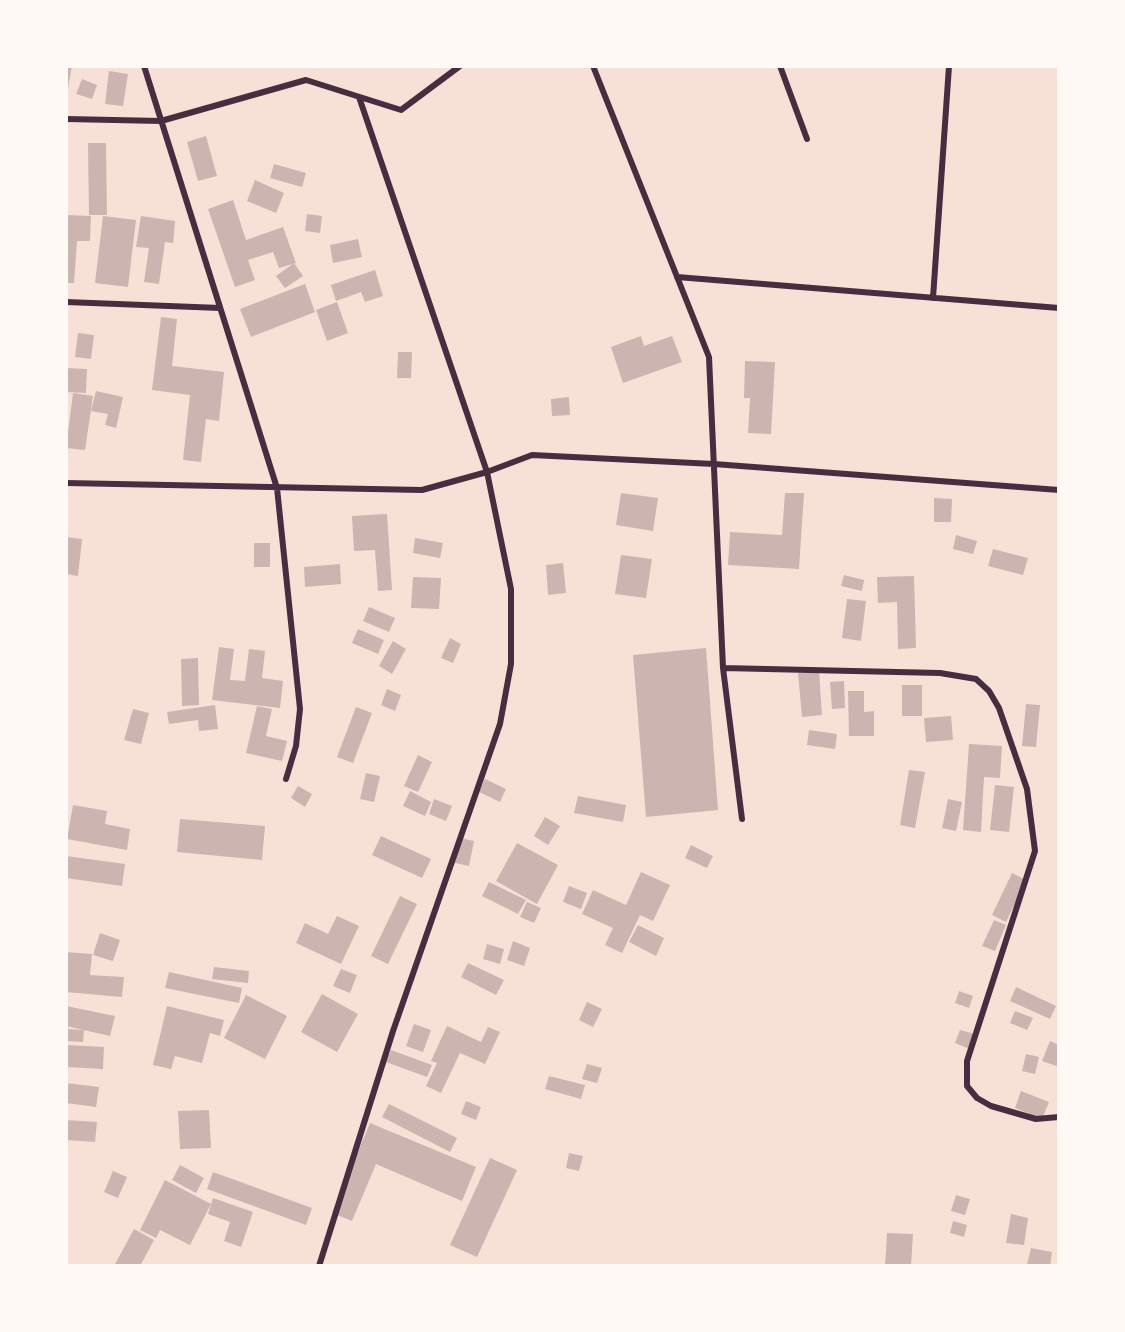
<!DOCTYPE html>
<style>
body{margin:0}
#map{position:relative;width:1125px;height:1332px;overflow:hidden;background:#f7e1d7;font-family:"Noto Sans",sans-serif}
canvas{display:block}
.frame{position:absolute;inset:0;border:68px solid #fffaf5;pointer-events:none}
</style>
<div id="map">
<canvas width="1125" height="1332"></canvas>
<div class="frame"></div>
</div>
<script>
const c = document.querySelector('canvas').getContext('2d');
c.lineJoin = 'round';
function paint(path, color) { c.fillStyle = color; c.fill(path, 'evenodd'); }
function strokePath(path, color, width, dash) { c.strokeStyle = color; c.lineWidth = width; c.lineCap = dash ? 'butt' : 'round'; c.setLineDash(dash || []); c.stroke(path); }
const building = new Path2D(`
 M66,66H72L67,93H66Z
 M109,71L128,74L123,106L105,104Z
 M82,79L97,85L92,99L76,94Z
 M206,136L217,176L198,181L187,142Z
 M88,143H106L107,215H89Z
 M274,164L306,173L302,187L270,178Z
 M255,180L284,193L276,213L247,201Z
 M233,200L246,240L283,227L296,263L279,268L273,252L248,260L255,280L235,287L208,209Z
 M307,214L322,216L320,233L305,231Z
 M66,215L91,216L90,241H77L74,283H66Z
 M103,216L136,220L128,287L95,283Z
 M141,216L175,221L173,243L165,242L159,284L144,282L149,248L136,247Z
 M358,239L362,257L333,263L330,245Z
 M294,263L303,276L285,288L276,276Z
 M375,270L383,296L365,302L361,292L336,301L331,285Z
 M305,284L315,312L251,337L240,309Z
 M337,302L348,333L327,341L316,310Z
 M161,317L177,319L172,366L224,372L219,421L206,419L201,462L183,460L190,395L152,390Z
 M78,333L94,335L91,359L75,357Z
 M641,336L644,346L672,336L682,362L623,383L611,347Z
 M398,352H412L411,378H397Z
 M745,361L775,362L771,434L748,433L750,398H744Z
 M66,368L87,369L86,393L66,392Z
 M96,391L123,397L116,428L105,425L108,414L91,411Z
 M73,393L93,396L85,450L66,448Z
 M569,397L570,415L552,416L551,399Z
 M621,493L658,498L653,531L616,525Z
 M785,493H804L799,569L728,565L730,532L782,535Z
 M934,498L952,499L951,522H934Z
 M387,514L392,590L378,591L375,550L354,551L352,516Z
 M956,535L977,541L973,554L953,549Z
 M66,537L82,539L78,576L66,574Z
 M415,538L443,543L440,558L413,553Z
 M254,543H270V567H254Z
 M993,549L1028,558L1023,575L988,566Z
 M621,555L652,559L646,598L615,594Z
 M563,563L566,593L548,595L546,565Z
 M340,564L341,584L305,587L304,567Z
 M844,575L864,580L862,591L841,586Z
 M914,576L916,648L898,649L897,602L878,603L877,577Z
 M413,577L441,578L439,609L411,608Z
 M847,599L866,601L861,641L842,638Z
 M369,607L395,618L389,632L363,621Z
 M358,629L384,640L378,654L352,643Z
 M450,638L461,644L453,663L441,658Z
 M393,641L406,649L392,674L379,666Z
 M219,647L234,649L230,680L245,681L249,649L265,651L262,678L283,681L280,708L212,700Z
 M706,648L718,810L646,817L633,655Z
 M198,658L199,705L182,706L181,659Z
 M819,671L822,715L802,717L798,673Z
 M844,681L845,708L832,709L830,682Z
 M902,685H922V716H902Z
 M387,689L401,695L395,711L381,705Z
 M848,691H864V712L874,711V736H849Z
 M1026,704L1040,705L1036,747L1022,746Z
 M215,705L218,729L199,731L198,720L169,724L167,712Z
 M257,706L272,709L266,736L287,741L282,761L246,753Z
 M356,707L372,713L353,763L337,757Z
 M133,709L149,713L141,744L124,740Z
 M951,716L953,740L926,742L924,718Z
 M809,730L837,734L835,749L807,745Z
 M969,744L1002,746L1000,778L984,777L981,832L963,830Z
 M418,755L432,762L418,792L404,786Z
 M909,770L925,772L915,828L900,825Z
 M366,773L380,776L374,802L360,799Z
 M485,779L506,789L500,802L479,792Z
 M995,785L1014,787L1009,832L990,830Z
 M298,786L312,794L305,807L291,798Z
 M410,791L431,802L425,816L403,806Z
 M578,796L626,805L623,822L574,813Z
 M434,799L452,806L446,821L429,814Z
 M948,799L962,802L956,831L942,828Z
 M73,805L107,811L105,824L130,829L127,850L67,839Z
 M545,817L560,826L548,845L534,836Z
 M180,819L265,826L262,860L177,852Z
 M381,836L431,859L422,878L372,855Z
 M460,838L474,841L469,866L455,863Z
 M517,843L558,865L537,904L496,881Z
 M691,845L713,856L707,868L685,858Z
 M66,856L125,864L122,886L66,878Z
 M641,872L670,885L653,921L640,915L622,953L605,945L613,928L582,914L593,890L626,905Z
 M1012,873L1026,880L1006,922L992,915Z
 M489,882L526,900L518,914L482,896Z
 M569,886L587,893L581,909L563,902Z
 M400,896L417,904L388,964L371,956Z
 M527,902L541,908L534,923L520,917Z
 M337,916L359,926L341,964L296,943L305,923L328,934Z
 M994,920L1006,925L995,951L982,946Z
 M638,925L664,938L656,956L629,942Z
 M100,933L120,940L113,961L93,955Z
 M513,941L530,948L524,966L507,960Z
 M487,944L504,949L500,964L483,959Z
 M66,952L92,954L90,975L124,977L122,997L66,992Z
 M468,963L504,980L496,995L461,977Z
 M214,967L249,971L248,983L212,979Z
 M341,969L357,975L350,993L333,986Z
 M169,972L242,988L239,1003L165,988Z
 M1016,987L1056,1006L1050,1019L1010,1001Z
 M959,991L973,996L969,1008L955,1003Z
 M322,994L358,1014L337,1052L301,1032Z
 M246,995L287,1016L265,1059L224,1038Z
 M587,1002L602,1009L593,1027L579,1020Z
 M66,1006L115,1016L110,1036L66,1026Z
 M167,1006L224,1020L220,1036L210,1033L202,1063L175,1056L171,1069L153,1065Z
 M1015,1011L1033,1018L1027,1030L1010,1023Z
 M414,1024L431,1030L423,1052L406,1046Z
 M447,1026L481,1042L488,1027L500,1032L485,1064L460,1053L441,1093L426,1086L437,1063L431,1061Z
 M66,1029L84,1030L83,1042L66,1041Z
 M960,1030L975,1034L970,1049L955,1043Z
 M1050,1041L1059,1045V1067L1042,1061Z
 M66,1045L104,1047L103,1069L66,1067Z
 M391,1050L432,1065L427,1077L386,1062Z
 M1026,1054L1039,1057L1035,1074L1022,1071Z
 M587,1064L602,1068L597,1083L582,1079Z
 M549,1076L585,1085L581,1099L545,1089Z
 M66,1083L99,1087L96,1107L66,1103Z
 M1021,1091L1049,1102L1042,1119L1015,1108Z
 M466,1101L481,1107L476,1120L461,1114Z
 M389,1104L457,1138L450,1152L382,1117Z
 M209,1110L211,1148L180,1149L178,1111Z
 M66,1120L97,1122L95,1142L66,1140Z
 M370,1123L476,1167L462,1201L376,1164L352,1221L332,1213Z
 M569,1153L583,1156L579,1171L566,1168Z
 M490,1158L517,1170L477,1257L450,1245Z
 M180,1165L204,1178L196,1193L172,1180Z
 M113,1171L127,1177L118,1198L104,1192Z
 M213,1172L312,1208L306,1225L207,1189Z
 M165,1180L211,1204L190,1245L160,1230L156,1238L140,1230Z
 M956,1195L970,1199L965,1215L951,1211Z
 M213,1198L253,1212L241,1247L224,1241L230,1222L208,1214Z
 M1011,1214L1028,1218L1024,1245L1006,1243Z
 M953,1221L967,1225L964,1237L950,1233Z
 M134,1229L154,1240L140,1266H114Z
 M887,1233L913,1234L911,1266H885Z
 M1031,1248L1052,1252L1050,1266L1027,1265Z`);
const minor = new Path2D(`
 M144,66L277,488L300,709L296,746L286,779
 M593,66L709,357L723,668L742,819
 M780,66L807,139
 M66,119L161,121L306,80L401,110L460,66
 M677,277L1059,308
 M933,298L949,66
 M66,302L220,308
 M66,483L422,490L487,472L532,455L714,464L1059,490
 M723,668L940,673L976,679L989,691L999,708L1027,789L1035,851L967,1061V1086L977,1098L991,1106L1036,1119L1059,1117
 M319,1266L393,1031L500,724L511,664V589L487,472L359,97`);
paint(building, '#ccb4b1');
strokePath(minor, '#4a2c40', 6);
</script>
